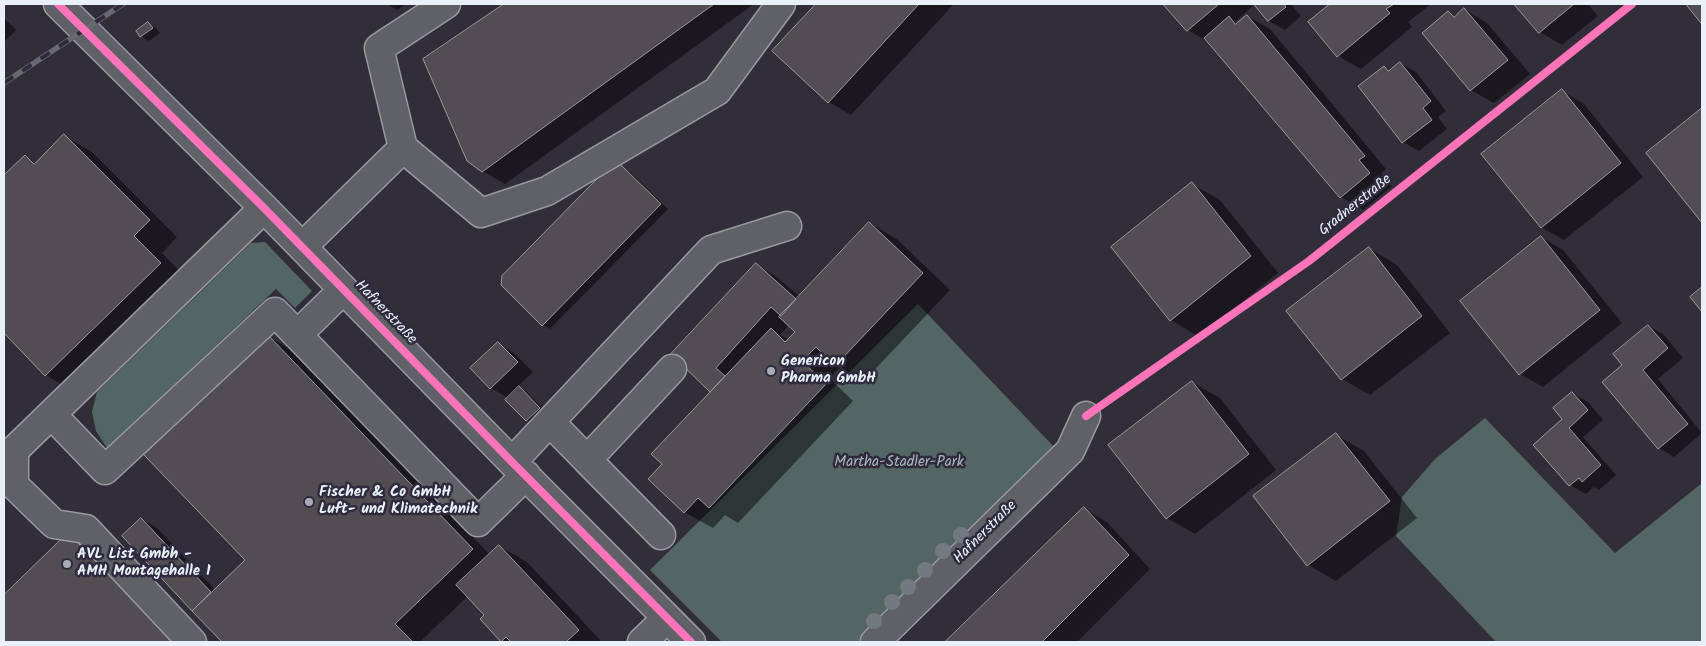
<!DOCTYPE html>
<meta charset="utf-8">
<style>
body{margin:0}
#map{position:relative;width:1706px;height:646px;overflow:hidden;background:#312e39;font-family:Kalam,sans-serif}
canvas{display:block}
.frame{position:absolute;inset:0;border:5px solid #e8f1f8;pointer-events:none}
</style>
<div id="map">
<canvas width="1706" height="646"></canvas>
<div class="frame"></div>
</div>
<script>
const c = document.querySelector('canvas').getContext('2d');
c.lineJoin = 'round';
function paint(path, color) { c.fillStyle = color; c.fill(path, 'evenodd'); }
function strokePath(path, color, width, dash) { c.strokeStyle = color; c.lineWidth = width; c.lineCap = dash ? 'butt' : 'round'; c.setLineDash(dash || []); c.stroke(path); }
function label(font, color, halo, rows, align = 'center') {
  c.font = font + ' Kalam,sans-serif'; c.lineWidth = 5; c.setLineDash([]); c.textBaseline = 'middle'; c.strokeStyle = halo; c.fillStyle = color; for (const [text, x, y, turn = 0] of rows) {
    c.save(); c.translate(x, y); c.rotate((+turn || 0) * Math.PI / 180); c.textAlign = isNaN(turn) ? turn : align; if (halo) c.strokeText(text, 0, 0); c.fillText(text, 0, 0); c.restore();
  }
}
const green = new Path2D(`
 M265,242L312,291L295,308L276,289L107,448L96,431L92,412L97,392L251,243Z
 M918,304L1054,447L1025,479L858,642H722L650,570Z
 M1485,418L1615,553L1702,483V642H1496L1396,536L1402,497L1435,459Z`);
const shadow = new Path2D(`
 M387,4H406L397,10Z
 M506,4H754L505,184L482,171L424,60Z
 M817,4H954L851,115L829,102L774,51Z
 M1164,4H1291L1301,16L1285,30L1269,21L1255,4L1236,21L1239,23L1247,16L1270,29L1386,169L1381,174L1392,186L1363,210L1341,197L1210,43L1188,30Z
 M1332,4H1431L1408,22L1412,27L1361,69L1338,56L1310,22Z
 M1516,4H1588L1598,16L1562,45L1540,32Z
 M1464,9L1487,23L1530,74L1494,103L1471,90L1423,33L1448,12L1456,17Z
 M4,18L16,30L4,42Z
 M148,24L156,28L160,33L149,41L141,36L138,32Z
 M1400,63L1416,72L1446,111L1438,117L1447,129L1419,151L1403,142L1384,68L1390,71Z
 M1562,91L1584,104L1643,177L1564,240L1541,227Z
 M1702,110V221L1648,154Z
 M64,136L92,152L177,237L162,253L188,280L74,392L46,375L4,331V177L25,156L36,163Z
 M622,168L630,172L668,209L550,329L543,325Z
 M1192,184L1220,200L1278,273L1199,337L1171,320L1112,247Z
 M870,223L898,240L950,290L864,381L840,367L829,378L853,401L738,523L725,515L713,528L684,512L664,464L711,391L673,354L756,264L778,278L800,297ZM789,325L797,332L789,340L780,335Z
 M1541,237L1563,250L1622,323L1543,387L1520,374Z
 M1369,248L1397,265L1450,333L1370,395L1342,379Z
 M1649,326L1664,335L1683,358L1658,379L1702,433L1674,457L1659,448L1624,365Z
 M269,337L297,353L490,555L499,546L527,562L602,642H505L502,641L486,615L468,596L422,640L424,642H224L193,610L141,519L157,528L215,590L247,560Z
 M498,344L514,353L533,372L518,386L527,392L547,413L534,425L527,420L508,398L491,388Z
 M1192,382L1220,398L1276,470L1195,534L1167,518Z
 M1572,393L1588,402L1603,420L1583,437L1616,475L1599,490L1594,487L1586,494L1570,485L1564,419Z
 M1336,435L1364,451L1417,518L1336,581L1308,565Z
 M1084,509L1107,522L1150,569L1077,642H947Z
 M68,535L96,551L187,642H4V597Z`);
const building = new Path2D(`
 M504,4H714L482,172L467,161L423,59Z
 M816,4H919L828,103L772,51Z
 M1163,4H1219L1187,31Z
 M1254,4H1284L1286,7L1268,21Z
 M1330,4H1394L1386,9L1390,13L1337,57L1308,22Z
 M1514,4H1574L1539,33Z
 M1686,4H1702V24Z
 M1464,8L1508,60L1470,91L1422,33L1448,11L1454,17Z
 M1247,15L1365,156L1359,160L1370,173L1340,198L1204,38L1229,16L1235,24Z
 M148,22L153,28L140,37L136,31Z
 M1400,62L1431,101L1423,108L1432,120L1402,143L1358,86L1384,66L1388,71Z
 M1562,89L1621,163L1541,228L1481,154Z
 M1702,108V223L1646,153Z
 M64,134L150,220L134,236L161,263L45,376L4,333V175L25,155L34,164Z
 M613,163L622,166L661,204L542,326L501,285L502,276Z
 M1192,182L1251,256L1170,321L1111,247Z
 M869,222L923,273L835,366L816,347L802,361L826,384L709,508L698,498L684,513L648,479L662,464L651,454L771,328L785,342L795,332L779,317Z
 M1541,236L1600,310L1519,375L1460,301Z
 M1369,247L1422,316L1341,380L1286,311Z
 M756,263L796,299L781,316L771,307L716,368L725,376L710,392L671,354Z
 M1702,287V312L1690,297Z
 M1648,325L1668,348L1643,370L1688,424L1658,449L1602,382L1622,365L1613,354Z
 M269,336L473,549L395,624L413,642H222L192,611L245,560L144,455Z
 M498,342L518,362L490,389L470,368Z
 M1192,381L1249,454L1166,519L1108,445Z
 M519,386L540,408L526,421L505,400Z
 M1572,392L1588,410L1569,428L1601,465L1582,482L1579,478L1569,486L1533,445L1562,419L1553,408Z
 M1336,433L1390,501L1307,566L1253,496Z
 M1084,507L1129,555L1042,642H945Z
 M141,518L211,592L192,611L122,536Z
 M68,533L176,642H4V595Z
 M499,545L579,630L566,642H511L506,637L501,642L480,619L484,615L456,585Z`);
const minor = new Path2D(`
 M58,4L264,208L512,462L691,642
 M446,4L379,48L403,148L481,213L547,191L717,91L781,4
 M302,247L403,148
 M297,335L343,290
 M52,415L105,470L275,312L478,522L526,475
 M550,422L587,460L672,369
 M14,450V485L54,524L86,529L192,642
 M4,460L264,208
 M587,460L661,535
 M512,462L711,250L787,226
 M642,642L667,618
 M875,642L1070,451L1086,416`);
const rail = new Path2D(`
 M4,83L123,4`);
const cycleway = new Path2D(`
 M58,4L264,208L512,462L691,642
 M1086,416L1309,261L1632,4`);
const trees = [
 [961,535],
 [943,551],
 [925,570],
 [908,587],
 [892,602],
 [874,621]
];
const markers = [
 [771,371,5,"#a8adb5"],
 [309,502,5,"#a8adb5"],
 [67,564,5,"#a8adb5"]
];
const streetNames = [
 ["Gradnerstraße",1356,206,-39],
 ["Hafnerstraße",385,313,46],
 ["Hafnerstraße",986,533,-45]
];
const poiNames = [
 ["Genericon",781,362],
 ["Pharma GmbH",781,379],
 ["Fischer & Co GmbH",319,493],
 ["Luft- und Klimatechnik",319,510],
 ["AVL List Gmbh -",77,555],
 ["AMH Montagehalle 1",77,572]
];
const parkNames = [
 ["Martha-Stadler-Park",899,463]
];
paint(green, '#546663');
paint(shadow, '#0007');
paint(building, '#524d52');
strokePath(building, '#98999f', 1);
strokePath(minor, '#98999f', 31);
strokePath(minor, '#606067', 28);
strokePath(rail, '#68686f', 5.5);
strokePath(rail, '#2f2a3d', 4, [11]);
strokePath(cycleway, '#fb73b8', 8);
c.fillStyle = '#72797f';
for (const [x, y] of trees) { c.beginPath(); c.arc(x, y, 8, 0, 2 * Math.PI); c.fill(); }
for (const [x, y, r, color] of markers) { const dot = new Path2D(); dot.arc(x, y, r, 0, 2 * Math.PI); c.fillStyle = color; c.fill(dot); strokePath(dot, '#2f2a3d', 2); }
label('15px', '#e8f1f8', '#2f2a3d', streetNames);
label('bold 15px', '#e8f1f8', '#2f2a3d', poiNames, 'left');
label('15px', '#a8b6b8', '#2f2a3d', parkNames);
</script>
